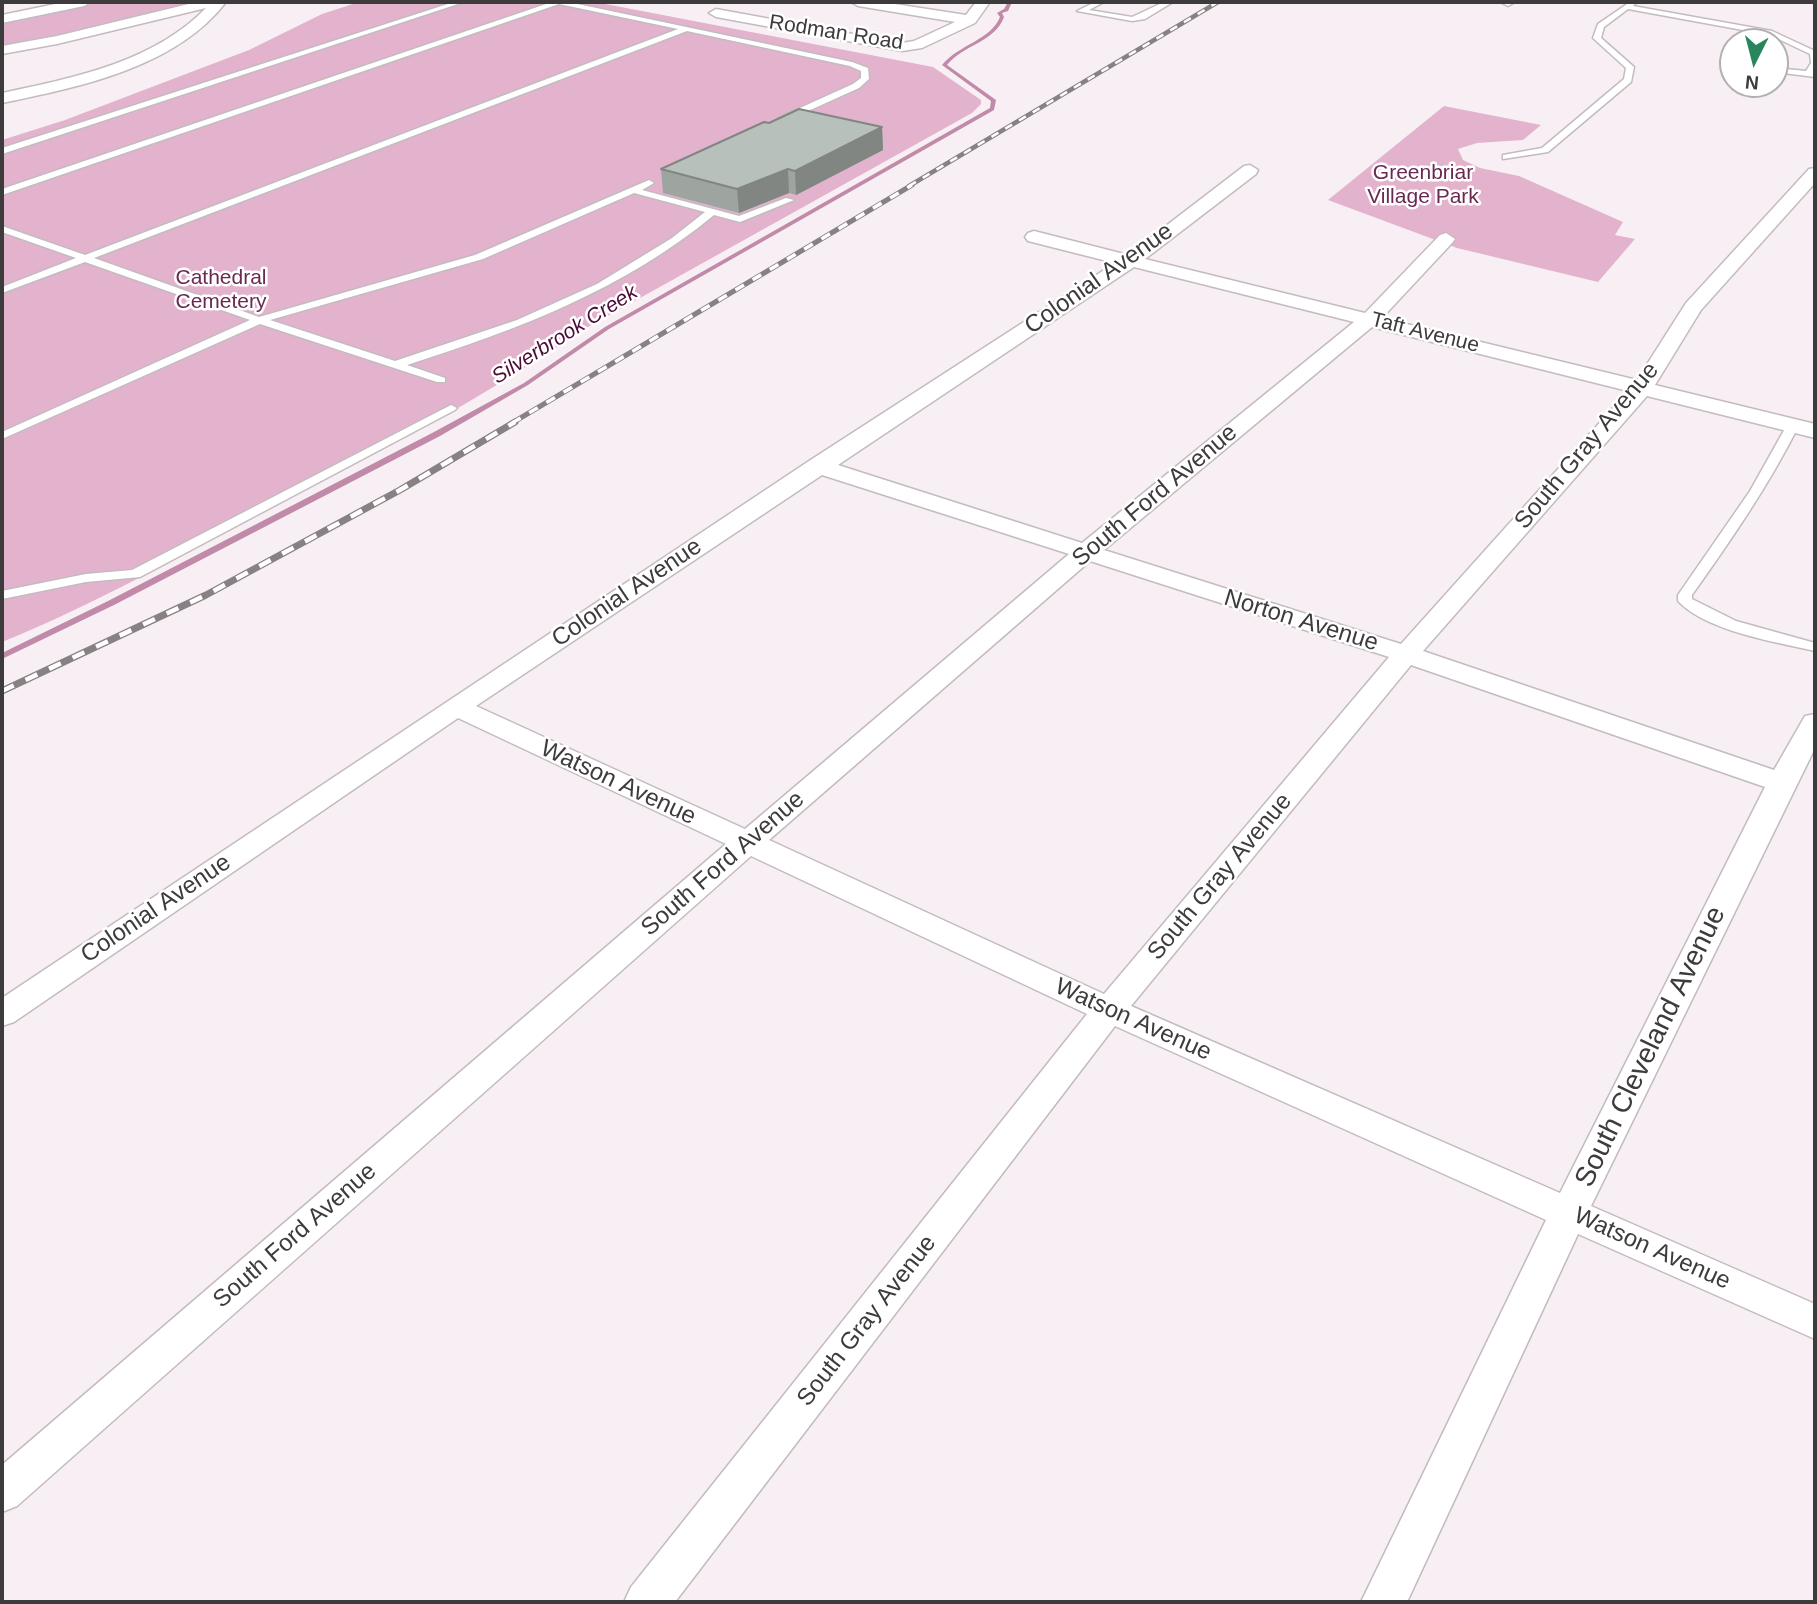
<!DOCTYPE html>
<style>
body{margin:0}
#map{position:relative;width:1817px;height:1604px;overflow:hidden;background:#f8eff4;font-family:Arial,sans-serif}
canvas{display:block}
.frame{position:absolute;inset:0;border:4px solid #3e3b3d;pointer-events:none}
.north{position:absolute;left:1719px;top:28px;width:70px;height:70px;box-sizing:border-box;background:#fff;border:2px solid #b2b1b1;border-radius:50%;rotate:186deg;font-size:19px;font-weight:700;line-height:28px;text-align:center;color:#3e3b3d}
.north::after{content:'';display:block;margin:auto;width:24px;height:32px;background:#29855c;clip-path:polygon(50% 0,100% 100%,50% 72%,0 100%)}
</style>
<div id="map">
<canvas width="1817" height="1604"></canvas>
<div class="frame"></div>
<div class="north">N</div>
</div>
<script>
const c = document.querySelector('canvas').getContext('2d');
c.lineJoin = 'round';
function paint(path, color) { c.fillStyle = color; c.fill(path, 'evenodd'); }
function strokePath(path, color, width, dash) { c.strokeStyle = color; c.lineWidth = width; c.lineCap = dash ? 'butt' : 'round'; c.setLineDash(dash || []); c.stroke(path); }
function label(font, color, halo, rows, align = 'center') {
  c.font = font + ' Arial,sans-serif'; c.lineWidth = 5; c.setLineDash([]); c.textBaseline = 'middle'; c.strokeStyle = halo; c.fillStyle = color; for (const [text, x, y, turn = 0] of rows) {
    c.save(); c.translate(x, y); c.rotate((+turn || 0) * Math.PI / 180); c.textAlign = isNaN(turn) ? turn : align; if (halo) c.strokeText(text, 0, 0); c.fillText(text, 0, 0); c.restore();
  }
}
const green = new Path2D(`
 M84,2H213L35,44L2,50V19Z
 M359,2H595L933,67L981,100V104L972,113L579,332C481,400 375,454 269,509C181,555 94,605 2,642V140L65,120L249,50L322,14Z
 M1444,106L1541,125L1523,140L1477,143L1458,149L1463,160L1480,168L1519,176L1623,222L1615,235L1635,239L1598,282L1457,248L1328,200Z`);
const stream = new Path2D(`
 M1008,2H1012L1008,11L1002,13L1004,17C995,42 963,45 947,65L996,100L994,110L609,329L528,385L440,436L114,605L2,659V653L108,601L434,432L524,383L605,327L990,108L991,101L942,65C958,45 991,40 1000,17L997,13L1004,9Z`);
const service = new Path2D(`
 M454,2H464L2,154V148Z
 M552,2H568L852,62L868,68L869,79L859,88L786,121H780V117L853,84L861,78V71L850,66L687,31L94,258L259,317L475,255L649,180L654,183L642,190L739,216L786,198L794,200L740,222L714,215C623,290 517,330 407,365L445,378V382H437L260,324L2,439V432L250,320L85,262L2,293V287L76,258L2,232V226L85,255L678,29L559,4L5,194L2,195V189ZM634,193L705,212L672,238L597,284L517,320L395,361L270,320L483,259Z
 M1095,2H1104L1089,10L1132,17L1164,2H1173L1145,19L1132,21L1077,11Z
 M1630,2H1637L1633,6L1772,31L1815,51L1813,72L1815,77L1783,73L1786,69L1806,71L1811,63L1810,54L1770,35L1628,9L1604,27L1601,38L1634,67L1631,82L1548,152L1503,159V155L1542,148L1624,79L1626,68L1593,38L1598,24Z
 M451,405L457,408L455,410L140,577L86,582L2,599V591L86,574L132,570Z
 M1793,421L1799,425C1769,485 1731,540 1692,595V599L1736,621L1815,643V651C1776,642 1706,631 1678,601V595L1750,491L1787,425Z`);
const minor = new Path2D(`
 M65,2H91L84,6L2,23V15Z
 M197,2H226C175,68 79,87 2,103V93C73,78 154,62 206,8L57,44L2,54V46L57,36Z
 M851,2H882L966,15L976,2H990L975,23L922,48L902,51L716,17L709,13L716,9L902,43L914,41L955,22L858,6Z
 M1500,2H1515L1508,6Z
 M1250,165L1258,170L1256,174L1145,259L1365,313L1440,235L1446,233L1455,239L1452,243L1382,318L1637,380L1686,303L1809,169L1815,168V183L1701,310L1655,385L1815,424V438L1647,396L1423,651L1774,770L1805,716L1815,714V748L1591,1206L1815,1304V1339L1578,1234L1407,1602H1361L1546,1220L1115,1026L675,1602H624L631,1587L1087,1014L751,856L17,1506L2,1512V1465L726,844L458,718L14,1022L2,1026V998L809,461L1115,263L1028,241L1025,237L1028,233L1034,231L1128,255L1244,166ZM1134,267L1354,322L1082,543L838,465ZM1372,327L1628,391L1401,644L1104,550ZM822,475L1069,554L745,829L476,706ZM1090,561L1389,657L1104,994L769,840ZM1411,665L1765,787L1560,1193L1131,1006Z`);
const railFar2 = new Path2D(`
 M909,186L1218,2`);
const railFar1 = new Path2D(`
 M512,423L912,185`);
const rail = new Path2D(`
 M2,691L206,595L400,490L515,422`);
const wall = new Path2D(`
 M769,123L882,127L883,150L796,195L789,193L739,213L663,193L661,169Z`);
const shadedWall = new Path2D(`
 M882,127L883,150L796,195L795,171Z
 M788,169L789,193L739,213L737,189Z`);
const building = new Path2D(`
 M799,109L882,127L795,171L788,169L737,189L661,169L764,122L769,123Z`);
const farStreetnames = [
 ["Rodman Road",836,33,9],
 ["Taft Avenue",1425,333,14]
];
const farParknames = [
 ["Greenbriar",1423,173],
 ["Village Park",1423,197],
 ["Cathedral",221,278],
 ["Cemetery",221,302]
];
const farWaternames = [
 ["Silverbrook Creek",565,335,-32]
];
const streetNames = [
 ["Colonial Avenue",1099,279,-35],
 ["South Gray Avenue",1587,446,-50],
 ["South Ford Avenue",1155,496,-40],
 ["Colonial Avenue",627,593,-34],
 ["Norton Avenue",1301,621,17],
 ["Watson Avenue",618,783,25],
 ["South Ford Avenue",723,864,-41],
 ["South Gray Avenue",1220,877,-50],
 ["Colonial Avenue",156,909,-34],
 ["Watson Avenue",1133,1020,24],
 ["South Ford Avenue",295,1236,-41],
 ["Watson Avenue",1652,1249,24],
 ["South Gray Avenue",867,1321,-52]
];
const nearStreetnames = [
 ["South Cleveland Avenue",1651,1047,-64]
];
paint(green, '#e3b3ce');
paint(stream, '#c08aa8');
strokePath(service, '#c3bbbf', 3);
strokePath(minor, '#c3bbbf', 3);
paint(service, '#fff');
paint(minor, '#fff');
strokePath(railFar2, '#878184', 4.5);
strokePath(railFar1, '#878184', 5);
strokePath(rail, '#878184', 7);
strokePath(railFar2, '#fff', 2.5, [8]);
strokePath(railFar1, '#fff', 3.5, [10]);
strokePath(rail, '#fff', 4.5, [13]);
paint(wall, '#9ea5a1');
paint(shadedWall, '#818683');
paint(building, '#b8c0bb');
strokePath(building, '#818683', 2);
label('21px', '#3e3b3d', '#fff', farStreetnames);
label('21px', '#6a2952', '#fff', farParknames);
label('italic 21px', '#4c0b37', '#fff', farWaternames);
label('24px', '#3e3b3d', '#fff', streetNames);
label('28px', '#3e3b3d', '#fff', nearStreetnames);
</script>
